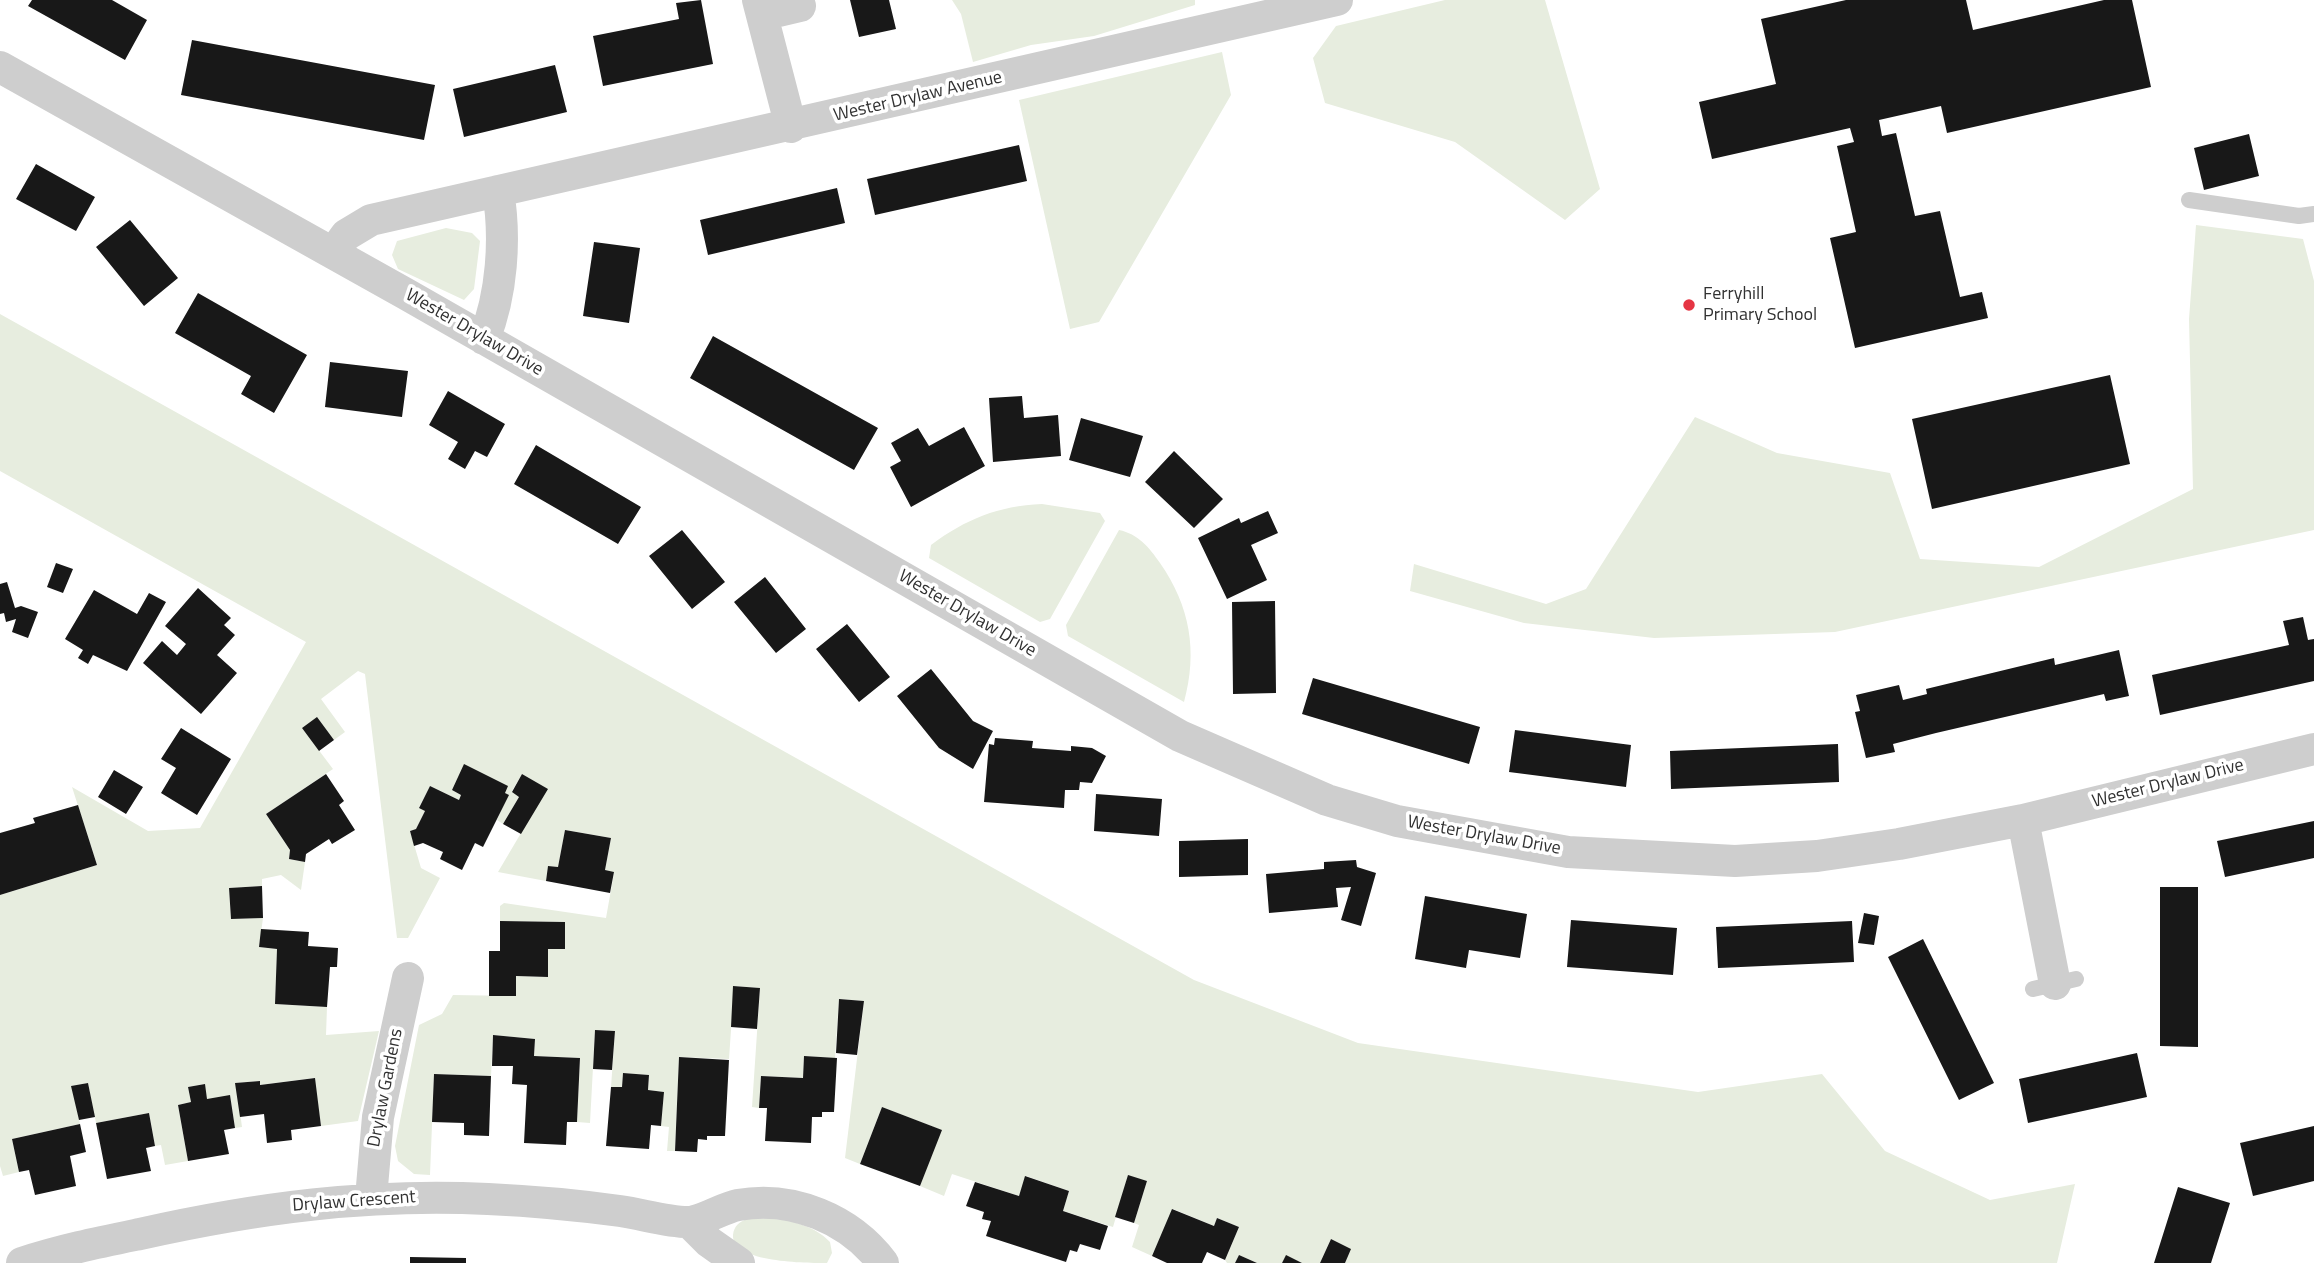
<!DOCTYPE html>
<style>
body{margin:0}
canvas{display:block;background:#fff}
</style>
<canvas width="2314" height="1263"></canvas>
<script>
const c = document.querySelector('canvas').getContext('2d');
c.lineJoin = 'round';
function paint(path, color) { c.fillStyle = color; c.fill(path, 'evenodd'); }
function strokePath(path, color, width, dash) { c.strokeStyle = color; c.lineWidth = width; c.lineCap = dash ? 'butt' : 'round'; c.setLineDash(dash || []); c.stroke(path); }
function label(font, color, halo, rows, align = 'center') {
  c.font = font + ' "Titillium Web",sans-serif'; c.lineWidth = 7; c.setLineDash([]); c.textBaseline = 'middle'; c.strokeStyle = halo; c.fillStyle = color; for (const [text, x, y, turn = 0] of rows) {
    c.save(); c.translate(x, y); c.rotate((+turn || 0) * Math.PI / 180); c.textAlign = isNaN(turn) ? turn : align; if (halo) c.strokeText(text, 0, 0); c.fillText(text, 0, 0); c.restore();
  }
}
const green = new Path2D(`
 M952,0H1195V5L1094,36L1031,45L973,62L961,14Z
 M1445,0H1545L1600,189L1565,220L1455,142L1325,103L1313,58L1336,26Z
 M1222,52L1231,95L1099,322L1070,329L1019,100Z
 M2196,225L2303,239L2314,281V530L1835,632L1654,638L1524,623L1410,591L1414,564L1546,604L1586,589L1695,417L1777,453L1890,473L1920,559L2039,567L2193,489L2189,319Z
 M446,228L472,233L480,241L474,289L464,300L398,269L392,255L397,241Z
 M0,314L1194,980L1358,1043L1698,1092L1822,1074L1885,1151L1990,1200L2075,1184L2057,1263H1345L1350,1249L1331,1239L1320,1263H1302L1286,1256L1282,1263H1257L1239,1255L1235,1263H1227L1225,1260L1239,1227L1217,1218L1214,1226L1173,1209L1152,1256L1132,1247L1139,1225L1134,1223L1147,1181L1128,1176L1113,1227L1063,1211L1069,1191L1026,1176L1019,1196L952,1174L944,1196L920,1186L941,1130L882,1107L860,1164L845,1158L864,1001L839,999L835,1058L804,1056L803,1078L761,1076L759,1108L752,1107L760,988L734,986L729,1059L679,1057L675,1151H667L669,1127L661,1126L664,1092L648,1090L649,1075L623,1073L622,1087H611L615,1031L595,1030L590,1123L577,1122L580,1058L534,1056L535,1039L493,1035L491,1076L434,1074L430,1175L414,1174L398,1161L395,1146L419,1025L442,1014L453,995L515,996L516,976L548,977V949H565V922L500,921V906L504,903L606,918L614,873L605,870L611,838L565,830L558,867L548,866L546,881L498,872L547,789L522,774L512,791L519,797L503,824L497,820L508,795L464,765L452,790L461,795L459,800L430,786L419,807L425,811L416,829L410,831L421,868L440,878L408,938H397L365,674L358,671L321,699L345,732L334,740L317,718L302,728L333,769L266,814L290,850L289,859L305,862L301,890L281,875L262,879V886L229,888L231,919L263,918L259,947L277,949L275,1004L327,1007L326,1035L379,1031L358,1121L321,1126L314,1078L260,1085L259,1081L236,1083L242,1127L235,1128L230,1096L207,1099L204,1084L188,1087L191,1102L178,1105L188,1161L165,1165L161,1145L155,1146L149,1113L96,1123L88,1083L72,1086L80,1124L12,1139L19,1172L3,1176L0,1166V895L97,865L72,787L148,831L200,828L306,642L0,471Z
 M1042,504L1100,513L1105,521L1050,619L1040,622L929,558L931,545C966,519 998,506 1042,504Z
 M1119,530C1138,534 1149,547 1160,563C1190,606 1198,651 1184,702L1068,636L1066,625Z
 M747,1219C773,1216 811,1221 830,1242L832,1253L827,1263C808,1263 731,1263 733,1235C734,1226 739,1222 747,1219Z`);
const building = new Path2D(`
 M32,0H112L147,20L125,60L28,6Z
 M701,0L713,64L603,86L593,36L679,19L676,3Z
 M850,0H889L896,29L859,37Z
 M1846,0H1966L1973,30L2104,0H2132L2151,87L1947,133L1941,106L1879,120L1882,136L1896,133L1915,216L1940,211L1960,297L1982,292L1988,318L1855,348L1830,238L1856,232L1837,146L1854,142L1850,128L1712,159L1699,102L1776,84L1761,19Z
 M192,40L435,85L424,140L181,95Z
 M555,65L567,112L464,137L453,89Z
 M2249,134L2259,176L2204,190L2194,148Z
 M1019,145L1027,181L875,215L867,179Z
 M36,164L95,197L76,231L16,199Z
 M837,188L845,223L708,255L700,220Z
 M130,220L178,278L144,306L96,247Z
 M594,242L640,248L629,323L583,316Z
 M198,293L307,355L274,413L241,394L251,376L175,333Z
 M713,336L878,428L854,470L690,378Z
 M330,362L408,371L402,417L325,407Z
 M2110,375L2130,464L1932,509L1912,419Z
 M448,391L505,424L487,457L475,451L465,469L448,459L458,442L429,425Z
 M1022,396L1024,418L1058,415L1061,456L993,462L989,398Z
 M1081,418L1143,436L1130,477L1069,460Z
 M964,427L985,466L911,507L890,467L901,461L891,443L918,428L929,446Z
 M536,445L641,507L618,544L514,484Z
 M1174,451L1223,499L1194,528L1145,482Z
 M1268,511L1278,533L1251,545L1267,580L1227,599L1198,538L1239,518L1241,523Z
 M682,530L725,582L692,609L649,556Z
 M56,563L73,569L63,593L47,587Z
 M765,577L806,629L776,653L734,602Z
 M7,582L15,608L21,606L38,612L28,638L12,632L16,619L6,622L4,613L0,614V584Z
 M198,588L231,618L224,625L235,635L217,655L237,673L201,714L143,663L162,641L177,655L186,644L165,626Z
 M94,590L137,614L149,593L166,602L127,671L93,655L88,664L78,658L83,650L65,639Z
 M1275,601L1276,693L1233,694L1232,602Z
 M2303,617L2308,640L2314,639V681L2160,715L2152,675L2289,645L2283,621Z
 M847,624L890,677L859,702L816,649Z
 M2119,650L2129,696L2106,701L2104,694L1936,733L1893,744L1895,752L1866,758L1855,712L1860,711L1856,695L1899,685L1903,700L1927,694L1926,689L2054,658L2055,665Z
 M931,669L973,721L993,731L973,769L939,748L897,696Z
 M1313,678L1480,727L1469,764L1302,714Z
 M317,717L334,740L319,751L302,728Z
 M181,728L231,759L197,815L161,793L176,768L161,759Z
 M1515,730L1631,745L1626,787L1509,772Z
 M995,738L1033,741L1032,748L1071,751V746L1092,748L1106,756L1092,783L1080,782L1079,790H1065L1064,808L984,802L989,744L994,745Z
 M1838,744L1839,782L1671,789L1670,751Z
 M464,764L508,786L505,793L509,795L483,847L475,843L462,870L440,859L443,852L423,843L414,846L410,831L416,829L425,811L419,808L430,786L459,800L461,795L452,790Z
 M114,770L143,787L126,814L98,797Z
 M326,774L344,801L339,805L355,830L332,844L329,839L306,854L305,862L289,859L290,850L266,814Z
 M522,774L548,789L521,834L503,824L519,797L512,792Z
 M1096,794L1162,799L1159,836L1094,831Z
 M78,805L97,865L0,895V833L35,823L33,818Z
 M2314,821V858L2225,877L2217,841Z
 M565,830L611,838L605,870L614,872L610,893L546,881L548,866L558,867Z
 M1248,839V875L1179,877V841Z
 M1356,860L1357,867L1376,873L1361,926L1341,920L1351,887L1336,888L1338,907L1269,913L1266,874L1324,869V862Z
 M262,886L263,918L231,919L229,888Z
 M2160,887H2198V1047L2160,1046Z
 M1425,896L1527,914L1520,958L1469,950L1466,968L1415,959Z
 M1864,913L1879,916L1874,945L1858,943Z
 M1571,920L1677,928L1673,975L1567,967Z
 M500,921L565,922V949H548V977L516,976V996H489V951H500Z
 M1852,921L1854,962L1718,968L1716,927Z
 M261,929L309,932L308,946L338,948L337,967H330L327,1007L275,1004L277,949L259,947Z
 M1923,939L1994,1083L1959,1100L1888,957Z
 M733,986L760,988L757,1029L731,1027Z
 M839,999L864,1001L857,1055L836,1053Z
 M595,1030L615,1031L612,1070L593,1069Z
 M493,1035L535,1039L534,1056L580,1058L577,1122H567L566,1145L524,1143L527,1085L512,1084L513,1066H492Z
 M2137,1053L2147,1097L2028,1123L2019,1079Z
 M804,1056L837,1058L834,1112H822V1117H812L811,1143L765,1141L767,1108H759L761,1076L803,1078Z
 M679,1057L729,1060L725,1136H707V1140L698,1139L697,1152L675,1151Z
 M623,1073L649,1075L648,1090L664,1092L661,1126L651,1125L649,1149L606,1146L611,1087H622Z
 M434,1074L491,1076L489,1136L464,1135V1123L432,1122Z
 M315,1078L321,1126L291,1130L292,1140L267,1143L264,1114L240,1117L235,1083L260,1081V1085Z
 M88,1083L95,1117L79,1120L71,1086Z
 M205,1084L207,1099L230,1095L235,1128L224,1130L229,1154L188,1161L178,1105L191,1102L188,1087Z
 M882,1107L942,1130L920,1186L860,1164Z
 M149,1113L155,1146L146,1148L151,1171L107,1179L96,1123Z
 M80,1124L86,1152L70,1156L76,1186L35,1195L29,1170L19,1172L12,1139Z
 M2314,1126V1181L2253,1196L2240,1143Z
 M1128,1175L1147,1181L1134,1223L1115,1217Z
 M1025,1176L1069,1191L1063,1211L1108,1226L1100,1250L1080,1244L1077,1252L1070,1250L1066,1262L986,1236L991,1221L982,1219L984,1212L966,1206L975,1182L1019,1196Z
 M2178,1187L2230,1203L2211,1263H2154Z
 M1172,1209L1214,1226L1217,1218L1239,1227L1225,1260L1207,1252L1202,1263H1167L1152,1256Z
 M1331,1239L1351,1249L1345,1263H1320Z
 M1239,1255L1257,1263H1235Z
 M1286,1255L1302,1263H1282Z
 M410,1257L466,1258V1263H410Z`);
const lane = new Path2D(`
 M2189,200L2299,216L2314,214
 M2033,989L2076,979`);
const street = new Path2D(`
 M758,0L791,127
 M762,15L800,6
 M0,67L406,294L1180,736L1327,800L1397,821L1568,852L1735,861L1817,856L1899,844L2023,820L2314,749
 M333,253L346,235L371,220L1337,0
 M484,339C502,295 506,238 498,191
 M2023,820L2055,984
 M371,1198L378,1117L408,978
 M690,1223L709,1242L739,1263
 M22,1263C61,1250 101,1242 140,1234C256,1208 370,1193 488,1199C532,1201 576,1205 620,1211C642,1214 666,1222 688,1222C700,1222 723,1208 738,1205C792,1195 850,1219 883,1263`);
const markers = [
 [1689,305,7,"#e53543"]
];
const streetNames = [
 ["Wester Drylaw Avenue",918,97,-13],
 ["Wester Drylaw Drive",474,333,30],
 ["Wester Drylaw Drive",967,614,30],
 ["Wester Drylaw Drive",2168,784,-14],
 ["Wester Drylaw Drive",1484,836,10],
 ["Drylaw Gardens",386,1088,-79],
 ["Drylaw Crescent",354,1202,-4]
];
const poiNames = [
 ["Ferryhill",1703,295],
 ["Primary School",1703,316]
];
paint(green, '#e7eddf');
paint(building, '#181818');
strokePath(lane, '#cecece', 16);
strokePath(street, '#cecece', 32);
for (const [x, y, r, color] of markers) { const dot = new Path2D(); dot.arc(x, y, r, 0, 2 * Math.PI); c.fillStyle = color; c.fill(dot); strokePath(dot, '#fff', 2.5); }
label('18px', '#313131', '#fff', streetNames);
label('18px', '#313131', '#fff', poiNames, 'left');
</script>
